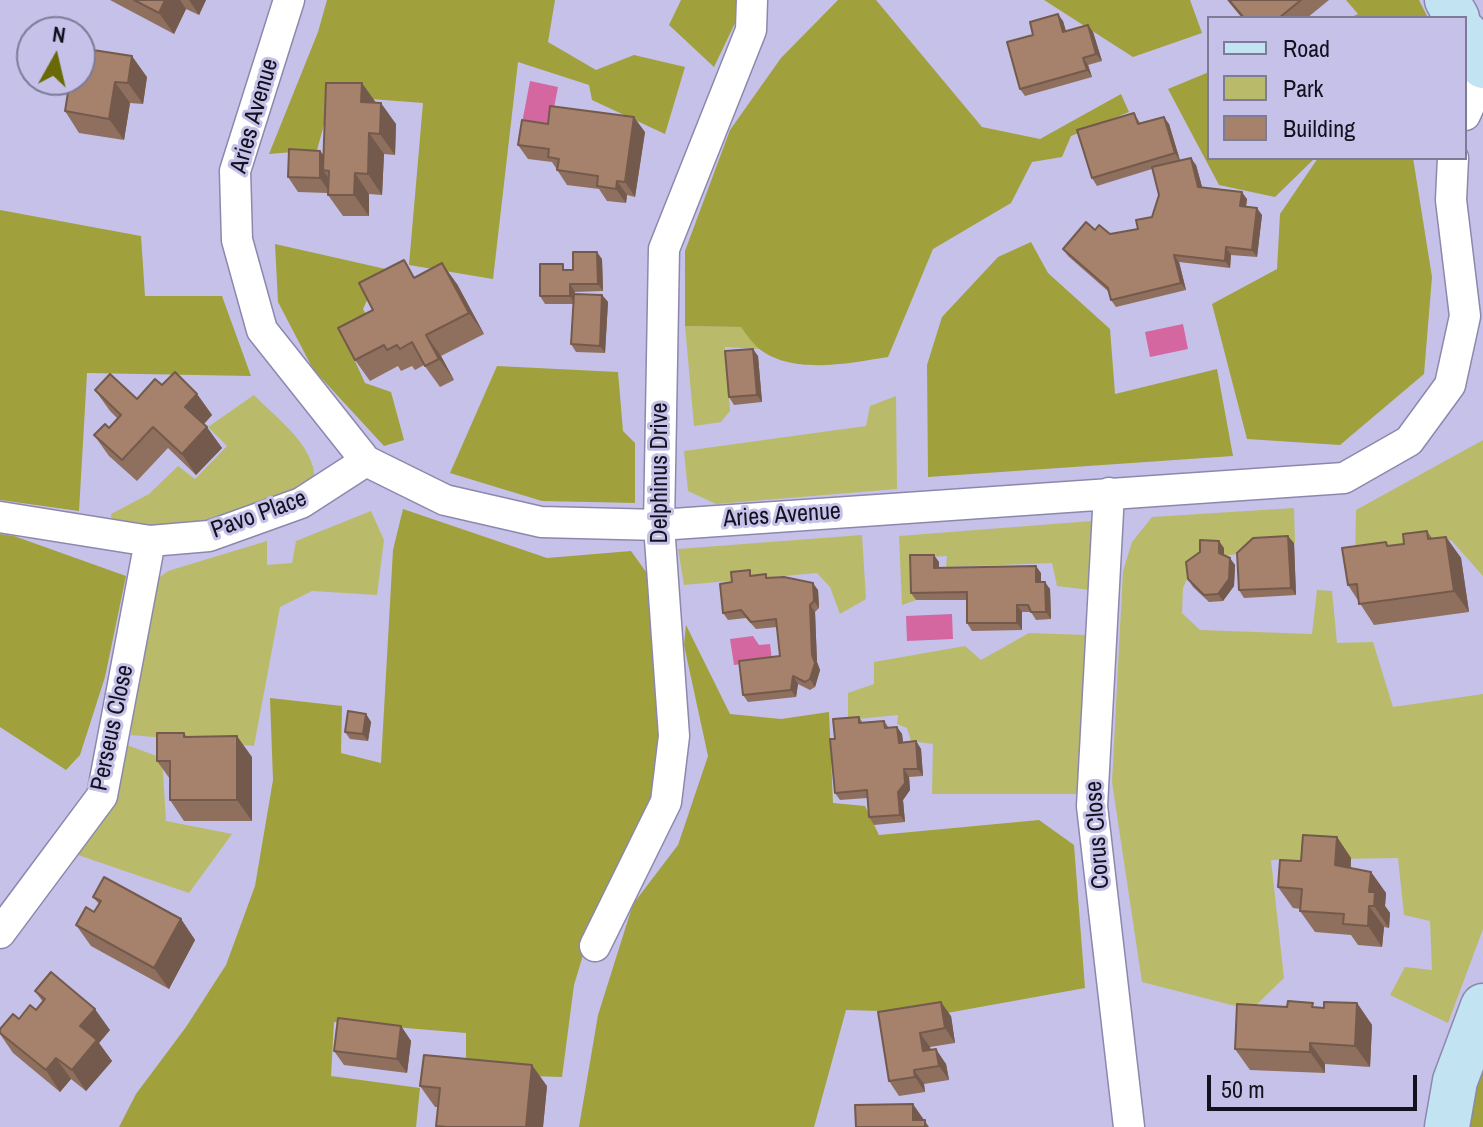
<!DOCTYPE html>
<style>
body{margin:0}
#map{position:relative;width:1483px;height:1127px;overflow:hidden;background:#c5c1e9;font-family:"Archivo Narrow",sans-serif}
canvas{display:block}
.legend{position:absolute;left:1207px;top:16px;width:260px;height:144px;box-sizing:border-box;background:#c5c1e9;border:2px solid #7e7b98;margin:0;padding:10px 14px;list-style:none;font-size:24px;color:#13111e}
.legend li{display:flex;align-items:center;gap:16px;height:40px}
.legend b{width:40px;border:2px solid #7e7b98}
.north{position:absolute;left:16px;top:16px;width:80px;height:80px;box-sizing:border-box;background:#c5c1e9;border:2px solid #7e7b98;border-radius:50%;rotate:8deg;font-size:22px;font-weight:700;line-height:32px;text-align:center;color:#13111e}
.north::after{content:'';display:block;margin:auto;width:28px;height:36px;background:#696905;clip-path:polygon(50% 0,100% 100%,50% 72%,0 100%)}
.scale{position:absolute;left:1207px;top:1075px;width:210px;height:36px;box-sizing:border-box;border:4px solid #13111e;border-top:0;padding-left:10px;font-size:24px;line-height:28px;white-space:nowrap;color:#13111e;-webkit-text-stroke:6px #c5c1e9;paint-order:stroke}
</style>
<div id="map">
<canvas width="1483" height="1127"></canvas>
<ul class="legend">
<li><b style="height:10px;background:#c2e4f2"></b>Road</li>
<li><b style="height:22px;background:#b9bb6a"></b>Park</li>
<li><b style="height:22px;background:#a6816c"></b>Building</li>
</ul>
<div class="north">N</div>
<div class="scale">50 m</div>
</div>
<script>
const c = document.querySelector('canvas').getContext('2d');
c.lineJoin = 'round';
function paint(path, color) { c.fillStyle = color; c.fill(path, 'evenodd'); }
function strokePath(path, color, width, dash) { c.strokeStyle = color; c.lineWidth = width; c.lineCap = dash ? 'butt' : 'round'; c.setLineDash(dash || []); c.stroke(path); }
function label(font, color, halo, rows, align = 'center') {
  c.font = font + ' "Archivo Narrow",sans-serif'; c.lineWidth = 6; c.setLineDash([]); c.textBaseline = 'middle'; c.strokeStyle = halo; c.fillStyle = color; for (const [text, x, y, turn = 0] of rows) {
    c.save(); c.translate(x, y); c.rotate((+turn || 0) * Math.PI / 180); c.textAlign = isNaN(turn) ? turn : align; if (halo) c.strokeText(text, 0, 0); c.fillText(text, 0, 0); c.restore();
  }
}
const green = new Path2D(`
 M685,326L741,327L759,349L725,347L730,411L721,422L694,426Z
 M254,395C277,419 314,444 315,480L223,525L112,527L111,514L149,494L178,466L195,479L227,446L208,427Z
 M896,396L897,489L716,504L688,491L684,451L866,426L870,406Z
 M1483,440V576L1451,540L1355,567L1356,510Z
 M1294,508L1295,543L1275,551L1196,558L1183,588L1182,613L1200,630L1312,634L1317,590L1332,591L1337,643L1373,642L1393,707L1483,694V929L1448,1023L1390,995L1405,967L1432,970L1430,921L1404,915L1398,858L1271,860L1284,978L1251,1010L1142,982L1112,782L1123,571L1132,542L1152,517Z
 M371,511L384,540L377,595L312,591L280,607L254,746L131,735L136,659L149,585L168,571L267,541V565L292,563L296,541Z
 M1092,521L1090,590L1057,586L1052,563L946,567L947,556L911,558L916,600L902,605L899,536Z
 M862,535L866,599L840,614L830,587L817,573L684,585L678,549Z
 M1029,633L1086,635L1079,794H932L933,744L911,741L907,728L897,724L898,715L848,720V693L874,684V662L965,646L981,660Z
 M124,744L162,758L166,821L232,834L189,893L78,855L113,801Z`);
const forest = new Path2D(`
 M327,0H555L548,42L596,70L634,55L685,67L665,134L592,100L589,85L518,62L493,279L409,265L423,103L332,96L317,150L269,154L318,32Z
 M681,0H746L714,67L669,25Z
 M838,0H876L982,127L1040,139L1121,94L1129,112L1071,136L1062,157L1032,162L1011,203L933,249L888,357C850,363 790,376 757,347C751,341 746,334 741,327L685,326V251L730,130L781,58Z
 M1044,0H1190L1202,33L1133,57Z
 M1346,0H1419L1428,18H1349L1358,14Z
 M1209,72V158L1314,159L1275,197L1219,185L1168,89Z
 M1318,158H1413L1432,277L1424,374L1340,445L1247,439L1212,304L1277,269L1280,214Z
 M0,210L141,236L145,296H222L251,376L87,373L79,511L0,500Z
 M1031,242L1048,273L1110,329L1115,394L1217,369L1233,456L928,477L927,365L942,317L998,257Z
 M275,244L399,272L369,296L363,309L376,332L349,348L365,383L391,392L404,440L384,446L313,369L278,302Z
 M497,366L618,372L623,431L635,443V503L542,501L450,473Z
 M403,509L547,558L631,551L654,583L662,743L652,801L593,922L574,985L562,1077L466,1074V1033L334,1022L331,1076L420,1088L416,1127H119L136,1094L186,1027L226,965L255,886L273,780L270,698L342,706L341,753L381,763L393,550Z
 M0,534L14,536L126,576L105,677L80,755L66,770L0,727Z
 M686,625L730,714L781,719L829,712L833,803L865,806L879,835L1039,820L1074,845L1085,988L947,1013L846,1010L814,1127H579L598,1015L633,904L678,845L708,756L684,645Z
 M1475,1068L1483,1069V1127H1461Z`);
const water = new Path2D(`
 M530,81L558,87L550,128L522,123Z
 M1183,324L1188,349L1150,357L1145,332Z
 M952,614L953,639L907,641L906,616Z
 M753,636L759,645L770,644L772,660L734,665L730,639Z`);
const minor = new Path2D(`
 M289,0L235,171L237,240L262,330L366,461L445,500L541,522L659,525L1344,478L1409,441L1450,385L1465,316L1451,200L1453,158
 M1465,115L1483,75
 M1109,493L1092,806L1129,1127
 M0,517L150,541L209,536L301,503L366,461
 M0,933L102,796L150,541
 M595,946L666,802L674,736L659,525L664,249L751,30L752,0`);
const secondary = new Path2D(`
 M1447,0L1457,18
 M1465,33L1483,66
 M1447,1127L1455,1081L1483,1006`);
const wall = new Path2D(`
 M110,0H206L199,15L186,9L174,34Z
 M1227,0H1329L1307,18H1242Z
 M1063,21L1066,31L1088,25L1093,32L1102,61L1088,65L1092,77L1025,96L1020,89L1033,35Z
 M32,54V80H58L56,90L29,85L24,78Z
 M147,77L143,104L130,103L124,140L79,133L65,111L68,89L62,80Z
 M375,103L396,124L395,155L384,154L382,195L369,194V216H343L328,195V193L298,192L288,177L320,151L324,155Z
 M1134,113L1140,123L1169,124L1180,160L1196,165L1202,187L1247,199L1246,207L1262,215L1257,257L1231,255L1230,268L1179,262L1186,290L1116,307L1111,300L1109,292L1068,256L1063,249L1095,230L1110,234L1138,229L1152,217L1159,195L1152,169L1097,186L1092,178Z
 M548,124L645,132L635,197L627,195L626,203L607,201L599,189L567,185L552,162L528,159L518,145Z
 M602,259L603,291L575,292V294L602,295L608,302L605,353L576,352L571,344L574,304H545L540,296L568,270H573Z
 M416,277L457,284L484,334L441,356L454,380L440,387L424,365L415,370L412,366L401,371L398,366L370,381L355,360L373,310Z
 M758,356L762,402L734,405L729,397Z
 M162,385L197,394L212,415L204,424L222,448L196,475L168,448L137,481L109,456L94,435L109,428L118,419L110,411L95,390L137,399Z
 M1427,531L1432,538L1446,537L1461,558L1469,612L1374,625L1348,585L1389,546L1404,544Z
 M1294,543L1296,595L1244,598L1239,590Z
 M1224,548V555L1235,565L1234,586L1223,601L1209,602L1193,587L1188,579Z
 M939,562V568L1041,573V582L1050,589L1051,619L1036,620L1031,612H1022V630L972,631L967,623V600H916L911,593Z
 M754,575L818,590L819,608L815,612L817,662L820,670L815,687L810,690L798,684L796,697L748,702L743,695L780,656L777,627L756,629L746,618L728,620L723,613L732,582Z
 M366,714L371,722L368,741L350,739L345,732Z
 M859,717L863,723L884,721L889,728L897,727L902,734L903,742L916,741L921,749L923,776L909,777L910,790L903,800L905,822L874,825L869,817L867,798L840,800L835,793V739Z
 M184,733L187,737L252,757V821H184L170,800V779L157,761Z
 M1337,837L1351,858V868L1371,872L1386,893L1385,906L1390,913L1389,928L1384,927L1382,947L1358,945L1351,935L1315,932L1300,911L1301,909L1293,908L1278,887L1301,861Z
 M93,897L181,919L195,940L169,989L91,946L76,925L94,912L99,904Z
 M35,991L110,1030L99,1043L112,1061L86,1091L71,1079L60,1092L13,1053L0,1034V1029L36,1010L43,1002Z
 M1357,1003L1372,1025L1370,1067L1325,1064V1073L1250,1070L1235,1049L1287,1007L1324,1008Z
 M878,1012L951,1016L955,1043L930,1047L931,1050L946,1064L949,1080L924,1084L925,1092L899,1096L889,1081Z
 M401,1026L411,1041L407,1073L344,1065L334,1051Z
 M420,1086H547L543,1127H437L438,1107H435Z`);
const shadedWall = new Path2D(`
 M165,0H180L186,9L174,34L159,13Z
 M189,0H206L199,15Z
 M1058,14L1063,21L1068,39L1063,32Z
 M1088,25L1093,32L1102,61L1096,54Z
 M132,56L147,77L143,104L128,83Z
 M1083,58L1088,65L1092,77L1087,70Z
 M52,80H58L56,90L51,83Z
 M115,82L130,103L124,140L109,119Z
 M362,83L377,104L361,102Z
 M381,103L396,124L395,155L380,134Z
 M634,117L645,132L635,197L625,182Z
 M1164,117L1169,124L1180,161L1175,153Z
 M369,133L384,154L382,195L368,174Z
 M320,151L330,165L329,171L323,170L330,180V193L320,178Z
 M1191,158L1196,165L1204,194L1198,187Z
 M355,173L369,194V216L354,195Z
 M617,181L627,195L626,203L616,189Z
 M1242,192L1247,199L1245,213L1240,206Z
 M1257,208L1262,215L1257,257L1252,250Z
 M1226,247L1231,255L1230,268L1225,261Z
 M597,252L602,259L603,291L598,284Z
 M1174,255L1179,262L1186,290L1181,283Z
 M442,263L457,284L484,334L469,313Z
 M570,284L575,292V304L570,296Z
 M602,295L608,302L605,353L600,346Z
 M426,335L441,356L454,380L439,359Z
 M753,349L758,356L762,402L757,395Z
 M197,394L212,415L200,428L185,407Z
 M207,427L222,448L196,475L182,454Z
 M1288,536L1294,543L1296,595L1291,588Z
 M1446,537L1461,558L1469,612L1454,591Z
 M1219,541L1224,548V560L1219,553Z
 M934,555L939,562V575L934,568Z
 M1230,558L1235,565L1234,586L1223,601L1218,594Z
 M1036,566L1041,573V589L1036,582Z
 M1045,582L1050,589L1051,619L1046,612Z
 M813,583L818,590L819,608L814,601Z
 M810,605L815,612L817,662L820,670L815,687L810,679L812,655Z
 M1017,605L1022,612V630L1017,623Z
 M793,676L798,684L796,697L791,690Z
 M366,714L371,722L368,741L363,734Z
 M897,727L902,734L904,750L899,743Z
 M237,736L252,757V821L237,800Z
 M916,741L921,749L923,776L918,769Z
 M904,769L909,777L910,790L903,800L905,822L900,815L898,792Z
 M1337,837L1351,858L1349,886L1335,865Z
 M1371,872L1386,893L1385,906L1390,913L1389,928L1374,906L1369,892Z
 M1369,906L1384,927L1382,947L1368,926Z
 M181,919L195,940L169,989L154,968Z
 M941,1002L951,1016L955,1043L945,1028Z
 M1357,1003L1372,1025L1370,1067L1355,1046Z
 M95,1009L110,1030L99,1043L112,1061L86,1091L72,1070L80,1026Z
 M401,1026L411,1041L407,1073L397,1059Z
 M920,1033L930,1047L933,1066L923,1051Z
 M1310,1043L1325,1064V1073L1310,1052Z
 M936,1049L946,1064L949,1080L939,1066Z
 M56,1058L71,1079L60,1092L46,1070Z
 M532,1065L547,1086L543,1127H526Z
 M914,1070L924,1084L925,1092L915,1077Z
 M913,1104L929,1127H918L913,1120Z`);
const building = new Path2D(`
 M134,0H165L159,13Z
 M1229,0H1301L1279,18H1244Z
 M1058,14L1063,32L1088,25L1096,54L1083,58L1087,70L1020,89L1007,42L1033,35L1030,22Z
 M80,48L132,56L128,83L115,82L109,119L65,111L70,80H80Z
 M28,54H32V79L24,78Z
 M326,83H362L361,102L381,103L380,134L369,133L368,174L355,173L354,195H328L329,171L323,170Z
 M550,106L634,117L625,182L617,181L616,189L597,186L598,176L557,170L559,159L548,157L549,149L518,145L522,120L548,124Z
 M1134,113L1138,124L1164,117L1175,153L1092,178L1077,130Z
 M289,149L320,151V178L288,177Z
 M1191,158L1198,187L1242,192L1240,206L1257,208L1252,250L1226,247L1225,261L1174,255L1181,283L1111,300L1108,288L1063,249L1086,222L1095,230L1099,225L1110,234L1138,229L1136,220L1152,217L1159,195L1152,167Z
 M573,252H597L598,284H570V296H540V264H563V270H573Z
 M404,260L414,278L442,263L469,313L426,335L439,359L425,366L412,342L400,349L397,345L387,350L384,345L355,360L338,328L373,310L359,283Z
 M574,294L602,295L600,346L571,344Z
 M753,349L757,395L729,397L725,351Z
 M175,372L197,394L185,407L207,427L182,454L153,427L122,460L94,435L105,424L109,428L121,415L95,390L110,374L137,399L155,379L162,385Z
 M1427,531L1428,539L1446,537L1454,591L1359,604L1357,584L1348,585L1342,548L1386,542L1387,546L1404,544L1403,534Z
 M1288,536L1291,588L1239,590L1237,553L1253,538Z
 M1200,540L1219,541V553L1230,558L1229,579L1218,594L1204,595L1188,579L1186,562L1200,552Z
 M910,555H934V568L1036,566V582H1045L1046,612H1031L1028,605H1017V623H967V592L911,593Z
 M750,570V576L766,574V578L784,577L813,583L814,601L810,605L812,655L815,663L810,679L805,682L793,676L791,690L743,695L739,661L780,656L776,619L751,622L741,610L723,613L720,584L732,582L731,572Z
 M348,711L366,714L363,734L345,732Z
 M859,717V723L884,721L885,728L897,727L899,743L916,741L918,769H904L905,783L898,792L900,815L869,817L867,790L835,793L830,739H835L833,719Z
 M157,733H184V737L237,736V800H170V761H157Z
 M1303,835L1337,837L1335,865L1371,872L1369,892H1375L1374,906H1369L1368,926L1343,924L1344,914L1300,911L1302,889L1278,887L1280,860L1301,861Z
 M104,877L181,919L154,968L76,925L86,907L94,912L101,901L93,897Z
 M51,972L95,1009L80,1026L97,1040L72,1070L56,1058L46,1070L0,1033V1029L13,1014L19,1019L30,1005L36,1010L45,999L35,991Z
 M1288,1001L1313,1003L1312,1007L1324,1008V1002L1357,1003L1355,1046L1310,1043V1052L1235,1049L1237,1004L1287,1007Z
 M941,1002L945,1028L920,1033L923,1051L936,1049L939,1066L914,1070L915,1077L889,1081L878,1012Z
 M338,1018L401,1026L397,1059L334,1051Z
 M424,1055L532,1065L526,1127H448L436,1126L440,1088L420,1086Z
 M913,1104V1120H925V1127H856L855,1105Z`);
const streetNames = [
 ["Aries Avenue",255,116,-74],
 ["Delphinus Drive",661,473,-90],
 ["Pavo Place",259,515,-20],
 ["Aries Avenue",782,516,-4],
 ["Perseus Close",113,728,-78],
 ["Corus Close",1098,835,-94]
];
paint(green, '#b9bb6a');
paint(forest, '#a0a03c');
paint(water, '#d567a0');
strokePath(minor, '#8c88ad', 33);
strokePath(secondary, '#8c88ad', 47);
strokePath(minor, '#fff', 30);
strokePath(secondary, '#c2e4f2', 44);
paint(wall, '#8f6f5d');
paint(shadedWall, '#745a4c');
paint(building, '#a6816c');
strokePath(building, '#745a4c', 2);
label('24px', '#13111e', '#c5c1e9', streetNames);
</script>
